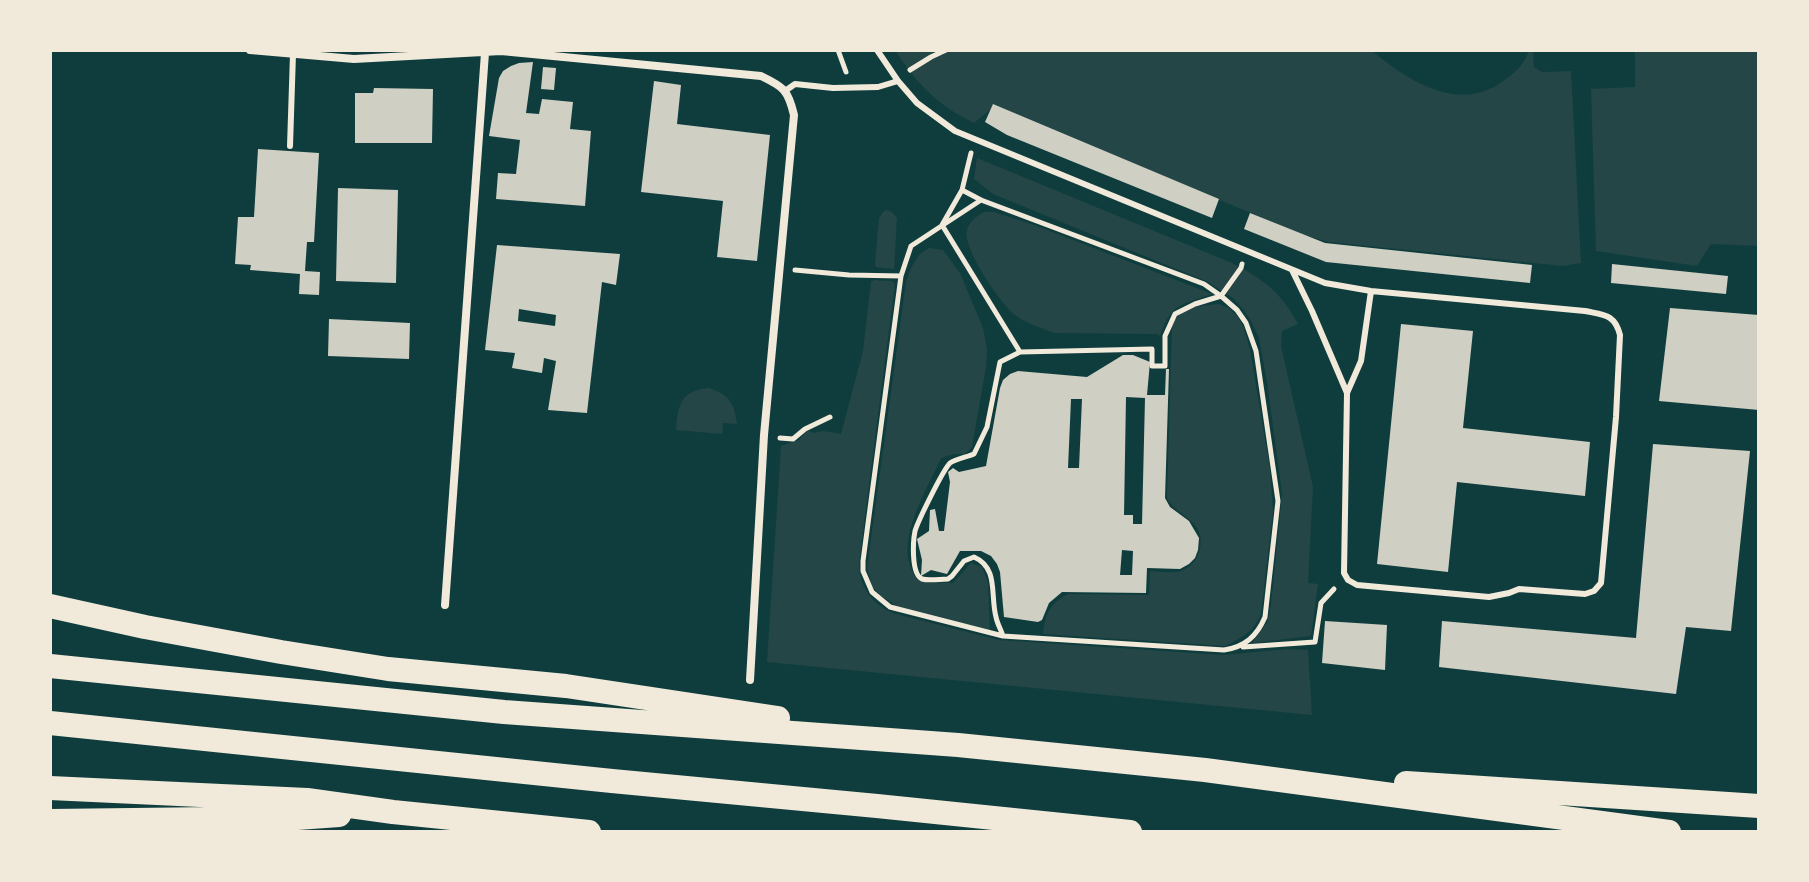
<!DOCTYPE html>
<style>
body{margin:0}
#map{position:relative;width:1809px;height:882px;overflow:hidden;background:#0f3d3e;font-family:Jost,sans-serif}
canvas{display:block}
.frame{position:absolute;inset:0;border:52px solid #f1e9da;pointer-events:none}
</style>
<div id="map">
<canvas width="1809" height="882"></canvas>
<div class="frame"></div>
</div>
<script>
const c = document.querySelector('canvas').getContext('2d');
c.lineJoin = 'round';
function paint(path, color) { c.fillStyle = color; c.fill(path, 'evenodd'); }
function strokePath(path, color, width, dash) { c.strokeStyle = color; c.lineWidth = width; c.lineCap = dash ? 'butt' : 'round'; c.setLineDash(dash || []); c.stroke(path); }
const green = new Path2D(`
 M895,50H1371C1409,82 1461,115 1506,79C1517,71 1525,63 1529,50H1533L1534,67L1542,72L1571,71L1581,263L1563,266L1329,242L1300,234L996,105L974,123C937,105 917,84 895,50Z
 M1635,50H1759V246L1711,244L1697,266L1596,251L1591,89L1635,87Z
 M977,158L1232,263C1263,279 1281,292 1298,324L1282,331L1281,346L1313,487L1308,583L1318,584L1311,636L1252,643L1267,623L1271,605L1282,494L1267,382L1259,338L1250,319L1243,309L1233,298L1208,282L993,194L974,179Z
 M887,210L892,212L897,218L894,269L876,267L875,264L879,218L884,211Z
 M984,212H994L1037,226L1212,294C1181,305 1171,303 1160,336L1157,334L1055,333C1041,328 1027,324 1015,315C1001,304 962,248 967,230C969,222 977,216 984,212Z
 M929,248L943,250L960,273L983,328L987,349L986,367L972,447L965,454H954L941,458C928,488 895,540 913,572C915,576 916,580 921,581C925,583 946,582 953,583L971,563L982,567L988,583L990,630L898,607L880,595L872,586L867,568L906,282C910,269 916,254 929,248Z
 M874,280L892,281L895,284L859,563C859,587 873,606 896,614L999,640L1223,655L1287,649L1308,650L1312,715L767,662L781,446L799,440L808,430L813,433L823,431L841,434L863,351L871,282Z
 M1219,304L1229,308L1237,316L1243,326L1250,349L1270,469L1273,511L1261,614C1255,631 1241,638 1225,646L1043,634C1045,615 1050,603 1068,594L1149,595L1150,571C1159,571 1172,574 1181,571C1200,565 1207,538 1194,524C1185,514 1175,512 1167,498L1172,326C1179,306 1201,306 1219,304Z
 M708,388C728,393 735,404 737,424L723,423L722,434L676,430C678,406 680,391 708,388Z`);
const building = new Path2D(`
 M533,62L526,113L539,114L542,99L573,102L570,129L591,131L585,206L496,199L498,173L516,174L520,140L489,136L499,78L503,71L511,66L519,63Z
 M543,67L556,68L554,90L541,89Z
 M654,81L681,85L677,124L770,135L757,261L717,257L723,201L641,192Z
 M374,88L433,89L432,143H355V93H373Z
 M993,104L1219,199L1212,218L1007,135L985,122Z
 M258,149L319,153L314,242H307L305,271L320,272L319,295L299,294L300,274L250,270L251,265L235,264L238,217H254Z
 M338,188L398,190L396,283L336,281Z
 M1250,213L1325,243L1532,265L1530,283L1326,262L1244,229Z
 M497,245L620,254L616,285L602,282L587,413L548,410L556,361L544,358L542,373L512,368L515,353L485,350ZM519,309L556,315L555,326L518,321Z
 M1612,264L1728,276L1726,294L1611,283Z
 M1670,308L1759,315V410L1659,401Z
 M329,319L410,323L409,359L328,356Z
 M1401,324L1473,331L1463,428L1590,442L1585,496L1457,482L1448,572L1377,564Z
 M1123,355H1133L1150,362L1147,395H1165L1166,369H1169L1165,498L1170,507L1189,521L1199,538L1198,550L1195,558L1189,564L1180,569L1147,568L1146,593L1062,592L1049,603L1042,620L1038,622L1004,617L1000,572L997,564L991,556L981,551H960L947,574L931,570L921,576L922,560L917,539L929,531L930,510L935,509L939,531H944L950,482L948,472L953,468L959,472L986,466L1000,388L1003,380L1010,374L1018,371L1087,377ZM1126,397L1145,398L1142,524H1133V515H1124ZM1071,399H1082L1079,468H1068ZM1122,550L1133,551L1132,575H1120Z
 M1653,444L1750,451L1731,631L1686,627L1676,694L1439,667L1442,621L1636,638Z
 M1325,621L1387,625L1385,670L1322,663Z`);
const path = new Path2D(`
 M838,50L846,72
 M910,70L931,57L946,50
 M971,153L962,190L942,225L1020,352
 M962,190L981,200L1204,284L1221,296L1237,310L1246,323L1256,351L1278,501L1265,617C1257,636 1245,647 1224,650L1003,636L890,607L872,592L863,571V561L901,276L911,246L981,200
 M795,270L849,275L901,276
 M780,438L793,439L805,429L830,417
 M1003,636C1001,630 997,623 996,617C990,595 999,568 974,557L964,561L952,576L948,579C940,579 929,581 922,579C911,574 913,541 915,531C918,521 943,470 950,463C956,459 967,457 974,454L987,427L1000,362L1020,352L1152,349V366H1165V336L1175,314L1195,304L1221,296L1241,268L1242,264
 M1243,647L1315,642L1321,603L1334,589`);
const service = new Path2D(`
 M877,50L898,81L917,103L955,131L1325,283L1371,291L1585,311C1604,315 1615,314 1620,335L1616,417L1601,583L1594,591L1585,594L1519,589L1509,593L1489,597L1357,585L1348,580L1344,573L1347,393L1361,361L1371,291
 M785,91L795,84L833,88L878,87L898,81
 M290,146L293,54
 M1292,270L1312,311L1347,393`);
const minor = new Path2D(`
 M250,50L354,59L501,51L761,76C784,87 788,90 794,115L764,435L750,680
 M445,605L485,53`);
const motorway = new Path2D(`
 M50,606L145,627L281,652L388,669L566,686L778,718
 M50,666L504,712L958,745L1205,770L1669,832
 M50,723L612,781L877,806L1130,832
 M1406,783L1759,806
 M50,788L307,800L393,812L589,832
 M50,821L297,818L339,815`);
paint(green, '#244646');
paint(building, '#cfcfc3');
strokePath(path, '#f1e9da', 5);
strokePath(service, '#f1e9da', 6);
strokePath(minor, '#f1e9da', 8);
strokePath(motorway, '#f1e9da', 24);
</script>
